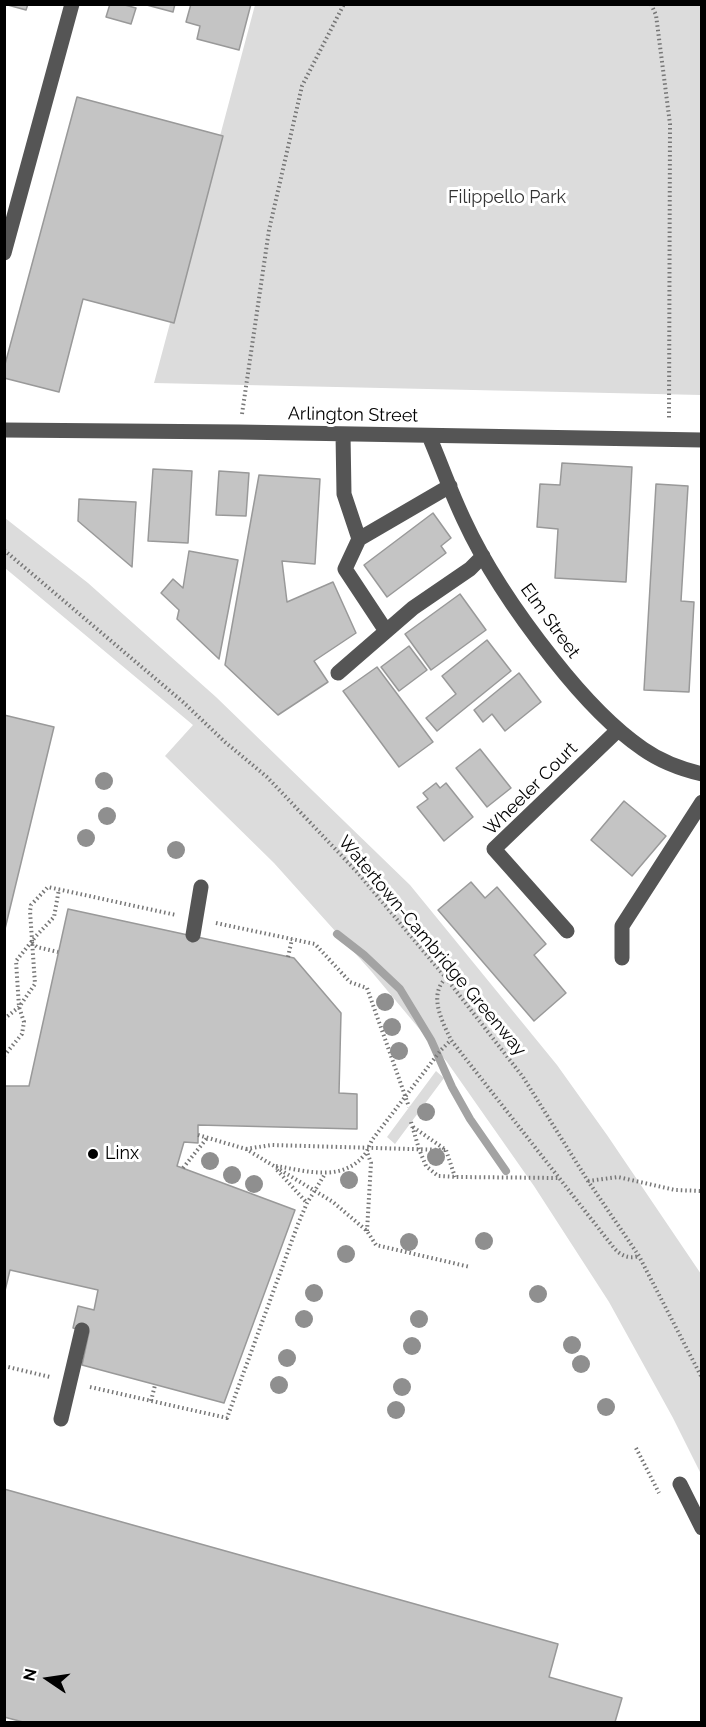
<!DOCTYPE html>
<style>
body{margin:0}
#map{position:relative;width:706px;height:1727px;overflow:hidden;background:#fff;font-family:Raleway,sans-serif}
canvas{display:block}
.frame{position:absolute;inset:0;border:6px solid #000;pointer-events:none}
.north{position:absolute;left:18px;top:1649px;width:60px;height:60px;-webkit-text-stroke:4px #fff;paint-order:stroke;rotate:283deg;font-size:16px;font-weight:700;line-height:24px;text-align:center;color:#000}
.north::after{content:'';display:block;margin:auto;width:21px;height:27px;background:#000;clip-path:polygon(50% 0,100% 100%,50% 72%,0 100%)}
</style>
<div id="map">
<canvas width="706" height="1727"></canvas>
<div class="frame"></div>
<div class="north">N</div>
</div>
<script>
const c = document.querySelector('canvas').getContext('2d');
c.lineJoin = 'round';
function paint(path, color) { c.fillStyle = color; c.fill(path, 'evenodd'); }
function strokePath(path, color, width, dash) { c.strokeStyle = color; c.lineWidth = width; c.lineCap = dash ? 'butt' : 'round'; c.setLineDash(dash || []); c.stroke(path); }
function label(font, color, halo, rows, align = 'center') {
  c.font = font + ' Raleway,sans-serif'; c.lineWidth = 6; c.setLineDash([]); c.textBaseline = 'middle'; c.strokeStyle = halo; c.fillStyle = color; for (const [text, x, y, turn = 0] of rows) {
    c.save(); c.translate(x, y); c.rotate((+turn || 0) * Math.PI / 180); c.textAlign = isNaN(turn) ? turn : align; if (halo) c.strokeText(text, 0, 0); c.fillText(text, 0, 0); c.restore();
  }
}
const green = new Path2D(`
 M255,5H701V395L154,383Z
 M5,518L88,583L216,697L410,885L557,1065L607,1135L701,1274V1474L673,1418L609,1302L534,1186L447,1062L371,971L274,863L165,756L193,725L5,568Z
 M436,1071L444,1078L395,1144L387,1137Z`);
const stream = new Path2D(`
 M337,934L364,955L400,989L431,1040L452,1087L470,1119L506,1171`);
const building = new Path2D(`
 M4,4H28L26,10Z
 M110,4H121L136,8L131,24L106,17Z
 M143,4H175L173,12Z
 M191,4H251L239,50L197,39L200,26L186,22Z
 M77,97L223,136L174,323L83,299L59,392L4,378V368Z
 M562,463L632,467L626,582L555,578L558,529L537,527L540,484L560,485Z
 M153,469L192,471L188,543L148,541Z
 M219,471L249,473L246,516L216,515Z
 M259,475L320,479L315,564L282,561L287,602L333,582L356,633L314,661L328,682L278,715L225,665Z
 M656,484L688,486L681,601L694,602L689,692L644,690Z
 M79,499L136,502L132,567L78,521Z
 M433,513L451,538L441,546L446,553L387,597L364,565Z
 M189,551L238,560L219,659L177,619L179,610L161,593L173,579L183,588Z
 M460,594L486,630L431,670L405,634Z
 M487,640L511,671L437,731L426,718L456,694L442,676Z
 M409,646L427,670L399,691L381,667Z
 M377,667L433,742L399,767L343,691Z
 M519,673L541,702L505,731L492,714L483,722L474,710Z
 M4,715L54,727L4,933Z
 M480,749L511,788L487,807L456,768Z
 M436,783L440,788L446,783L473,817L444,841L417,807L428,799L423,793Z
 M624,801L666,836L632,876L591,840Z
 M471,882L485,898L497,887L546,944L534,955L566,993L534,1021L438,910Z
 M68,909L294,958L341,1013L339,1093L357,1094V1129L198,1125V1143L184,1142L177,1166L295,1210L224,1403L82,1365L89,1332L73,1328L78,1306L94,1310L98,1290L10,1270L4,1295V1086H29Z
 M4,1489L558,1644L549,1677L622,1698L615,1722H23L4,1717Z`);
const path = new Path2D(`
 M651,4L656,15L670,124L669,419
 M242,414L269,230L302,86L344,4
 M4,550L183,702L225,742L267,777L358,873L446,978L523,1077L588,1181L639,1256L702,1378
 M216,923L315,944L350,982L367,988L409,1107
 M32,943L37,947L58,952
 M4,947V948
 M288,957L292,939
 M446,978C428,995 442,1021 451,1040L614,1248C621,1256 629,1259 639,1256
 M4,1019L19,1007L35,984L30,911L31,905L48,887L176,915
 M4,1056L22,1034L24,1022L19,1007L16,961L36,936L54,917L59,889
 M411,1122L419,1149L426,1166L438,1176L459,1177L559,1178
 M413,1127L446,1150L455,1177
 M198,1135L246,1149L333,1202L367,1231L376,1245L470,1267
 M246,1149L271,1145L446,1150
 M276,1166C307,1171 343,1183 366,1153C368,1149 370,1144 372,1140L441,1050L451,1040
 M183,1168L207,1138
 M277,1170L307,1203
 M588,1181L618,1177L675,1190L702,1191
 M367,1231L371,1163L367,1152
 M4,1366L50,1377
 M90,1387L227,1418L298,1224L307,1203L325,1174
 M151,1401L155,1385
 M636,1448L659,1493`);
const minor = new Path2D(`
 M4,253L72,4
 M4,430L239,432L702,440
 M343,434L344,494L359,539L450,486
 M429,436C441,464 451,493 464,520C487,570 519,616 553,659C579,692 608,725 643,749C660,761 681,769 702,774
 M359,539L345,569L386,631
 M338,673L413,608L470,569L483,556
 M567,931L494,849L618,730
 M193,935L201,887
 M622,958V926L702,802
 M61,1419L82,1330
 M680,1484L702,1528`);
const trees = [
 [104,781],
 [107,816],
 [86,838],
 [176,850],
 [385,1002],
 [392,1027],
 [399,1051],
 [426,1112],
 [436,1157],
 [210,1161],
 [232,1175],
 [349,1180],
 [254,1184],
 [484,1241],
 [409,1242],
 [346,1254],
 [314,1293],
 [538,1294],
 [304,1319],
 [419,1319],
 [572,1345],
 [412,1346],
 [287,1358],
 [581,1364],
 [279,1385],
 [402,1387],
 [606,1407],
 [396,1410]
];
const markers = [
 [93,1154,6,"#000"]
];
const parkNames = [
 ["Filippello Park",507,198]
];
const streetNames = [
 ["Arlington Street",353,415,1],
 ["Elm Street",550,621,54],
 ["Wheeler Court",531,789,-45],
 ["Watertown-Cambridge Greenway",432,946,50]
];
const poiNames = [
 ["Linx",105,1154]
];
paint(green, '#dcdcdc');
strokePath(stream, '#a3a3a3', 8);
paint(building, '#c4c4c4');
strokePath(building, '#999', 1.5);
strokePath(path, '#777', 4, [1.5, 3]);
strokePath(minor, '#555', 15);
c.fillStyle = '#8f8f8f';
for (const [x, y] of trees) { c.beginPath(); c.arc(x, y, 9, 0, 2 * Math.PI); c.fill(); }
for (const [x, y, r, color] of markers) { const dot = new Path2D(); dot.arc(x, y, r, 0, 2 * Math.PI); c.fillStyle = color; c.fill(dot); strokePath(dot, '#fff', 2); }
label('18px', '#333', '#fff', parkNames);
label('18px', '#000', '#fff', streetNames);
label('18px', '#000', '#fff', poiNames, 'left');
</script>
